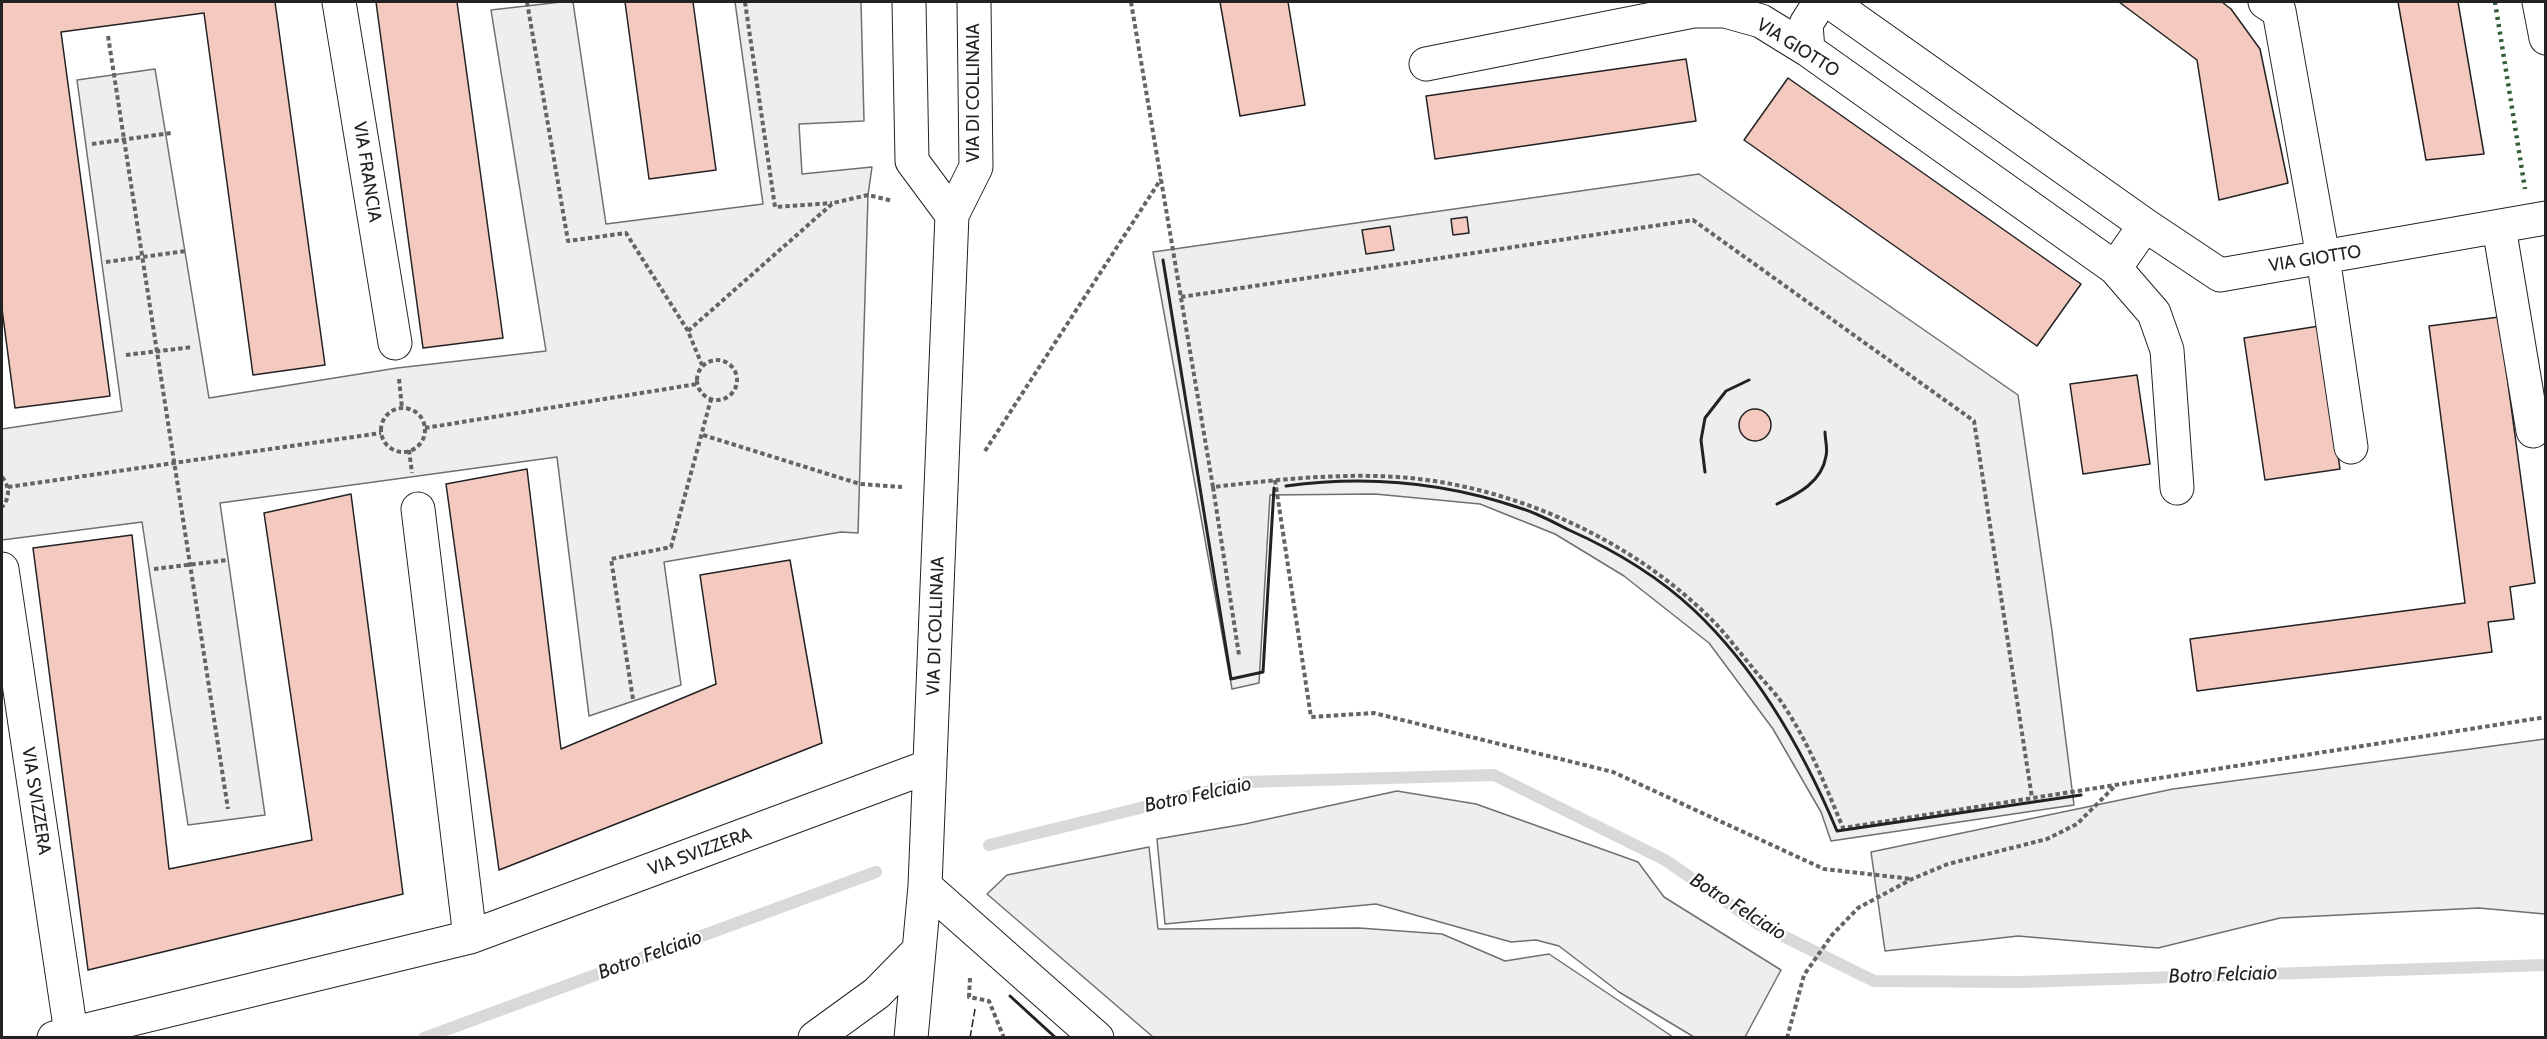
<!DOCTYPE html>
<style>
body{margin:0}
#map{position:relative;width:2547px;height:1039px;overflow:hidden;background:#fff;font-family:Cabin,sans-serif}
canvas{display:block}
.frame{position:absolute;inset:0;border:3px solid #222;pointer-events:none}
</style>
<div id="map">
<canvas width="2547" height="1039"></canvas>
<div class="frame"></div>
</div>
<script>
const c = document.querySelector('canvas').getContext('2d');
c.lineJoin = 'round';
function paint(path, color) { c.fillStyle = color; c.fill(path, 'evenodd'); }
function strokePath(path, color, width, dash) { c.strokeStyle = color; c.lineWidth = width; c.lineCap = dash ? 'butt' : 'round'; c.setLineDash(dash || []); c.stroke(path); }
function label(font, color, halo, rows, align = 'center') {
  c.font = font + ' Cabin,sans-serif'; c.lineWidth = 4.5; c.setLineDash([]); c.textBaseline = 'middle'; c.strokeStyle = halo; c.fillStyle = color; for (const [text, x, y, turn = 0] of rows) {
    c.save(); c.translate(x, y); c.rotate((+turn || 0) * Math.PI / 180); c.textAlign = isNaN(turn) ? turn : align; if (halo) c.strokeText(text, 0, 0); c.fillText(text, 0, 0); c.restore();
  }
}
const green = new Path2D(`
 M561,2H573L606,224L763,204L735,2H861L864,121L799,124L802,174L872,167L868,195L858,533L841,532L664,562L681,685L589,716L557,457L220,503L265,815L188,825L142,522L2,540V429L122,411L77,80L155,69L209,398L397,368L546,351L491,10Z
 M1699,174L2018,395L2052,631L2074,805L1831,841L1821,812L1773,729L1709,643L1624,576L1555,534L1480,504L1375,494L1270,495L1259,683L1232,689L1153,252Z
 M2545,739V914L2479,908L2280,918L2158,948L2018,936L1885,951L1871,852L2173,789Z
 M1397,791L1476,804L1638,862L1664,897L1781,970L1745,1037H1694L1619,992L1559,946L1536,940L1511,942L1376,904L1165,924L1157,839L1245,824Z
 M1149,847L1158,929L1359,928L1442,934L1505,961L1549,954L1673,1037H1153L987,894L1007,875Z`);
const stream = new Path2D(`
 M989,845L1246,782L1494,775L1665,860L1757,923L1874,981L2021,982L2546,965
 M424,1038L876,872`);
const building = new Path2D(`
 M2,2H275L325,365L253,375L204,13L61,32L110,396L15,408L2,309Z
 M376,2H457L503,338L423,348Z
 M625,2H693L716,170L649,179Z
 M1220,2H1288L1305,105L1240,116Z
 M2119,2H2222L2231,9L2260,49L2288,183L2219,200L2197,60Z
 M2398,2H2458L2484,154L2426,160Z
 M1686,59L1696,121L1435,159L1426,96Z
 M1788,78L2081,284L2037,346L1744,140Z
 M1467,217L1469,233L1453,235L1451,219Z
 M1390,226L1394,250L1366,254L1362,230Z
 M2499,317L2535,583L2510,587L2514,619L2488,622L2492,652L2197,691L2190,639L2465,603L2429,326Z
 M2319,326L2340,469L2265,480L2244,338Z
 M2137,375L2150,464L2083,474L2070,384Z
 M1739 425a16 16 0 1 1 32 0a16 16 0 1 1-32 0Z
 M527,469L561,749L716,684L700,575L790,560L822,743L499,870L446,484Z
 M351,494L403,894L88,970L33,548L132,535L169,869L312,840L264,513Z`);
const path = new Path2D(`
 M527,2L568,241L626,233L688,331L702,365
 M745,2L775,207L832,203
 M1131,2L1213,487C1274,480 1336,473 1398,477C1513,485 1636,541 1717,625C1729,638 1740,653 1752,667C1763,681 1777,694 1786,709C1810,746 1826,787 1843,828L2546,717
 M108,36L228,809
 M92,144L171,133
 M106,262L186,251
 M1181,297L1693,220L1974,421L2032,798
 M688,331L833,203L868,195L893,201
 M126,355L193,347
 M697 380a20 20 0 1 1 40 0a20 20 0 1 1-40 0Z
 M399,379L402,408
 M381 430a22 22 0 1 1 44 0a22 22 0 1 1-44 0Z
 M425,428L697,384
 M703,435L860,484L902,487
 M409,450L412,473
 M985,451L1161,179
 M2,477C10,487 10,498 2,507
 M1275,480L1311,717L1374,713L1613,772L1824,869L1912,879
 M8,487L381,433
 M1213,487L1239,655
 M154,569L228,560
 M633,699L611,559L671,547L711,399
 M970,978L969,997L989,1001L1004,1038
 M1787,1038L1804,975L1832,935L1858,908L1912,879L1948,864L2047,839L2077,824L2115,786`);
const minor = new Path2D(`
 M339,2L395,343
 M909,2L912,161L952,215
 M1830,2L2145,225L2220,275L2546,218
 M2265,2L2279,11L2323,257L2351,447
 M2539,2L2546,38
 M1808,50L1806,24L1820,2
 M1426,64L1693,11H1725L1761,21L1808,50L2115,268L2145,225
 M2499,227L2533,431
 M2115,268L2154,313L2167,350L2177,488
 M418,509L470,937
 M2,569L71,1033
 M925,886L1097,1038
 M54,1038L470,937L930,766
 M815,1038L877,993L919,950
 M911,1038L925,886L952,215L976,167L974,2`);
const hedge = new Path2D(`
 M2495,2L2525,189`);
const fence = new Path2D(`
 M970,1038L975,1009`);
const wall = new Path2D(`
 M1163,260L1231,679L1263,672L1274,488
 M1705,472L1701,440L1705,418L1726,391L1749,380
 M1286,486C1365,475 1444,482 1520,508C1537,513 1553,522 1569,530C1614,550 1659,577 1695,611C1759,672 1803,750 1837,831L2081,795
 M1777,504C1798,494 1822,482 1826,456C1828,449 1825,440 1825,432
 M1010,996L1056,1038`);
const streetNames = [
 ["VIA GIOTTO",1798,48,32],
 ["VIA DI COLLINAIA",974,93,-90],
 ["VIA FRANCIA",367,172,81],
 ["VIA GIOTTO",2315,259,-9],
 ["VIA DI COLLINAIA",936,626,-88],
 ["VIA SVIZZERA",36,801,81],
 ["VIA SVIZZERA",700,852,-20]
];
const waterNames = [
 ["Botro Felciaio",1198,795,-12],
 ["Botro Felciaio",1738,907,32],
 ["Botro Felciaio",650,955,-20],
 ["Botro Felciaio",2223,975,-2]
];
paint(green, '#eee');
strokePath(green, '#6f6f6f', 1.5);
strokePath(stream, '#d9d9d9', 12);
paint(building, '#f3c9c0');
strokePath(building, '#222', 1.5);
strokePath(minor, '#222', 35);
strokePath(path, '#646464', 4, [4.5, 3]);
strokePath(minor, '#fff', 33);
strokePath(hedge, '#2f5e38', 4.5, [3, 4.5]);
strokePath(fence, '#222', 1.5, [8, 3]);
strokePath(wall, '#222', 3);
label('18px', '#222', '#fff', streetNames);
label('italic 20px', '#222', '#fff', waterNames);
</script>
